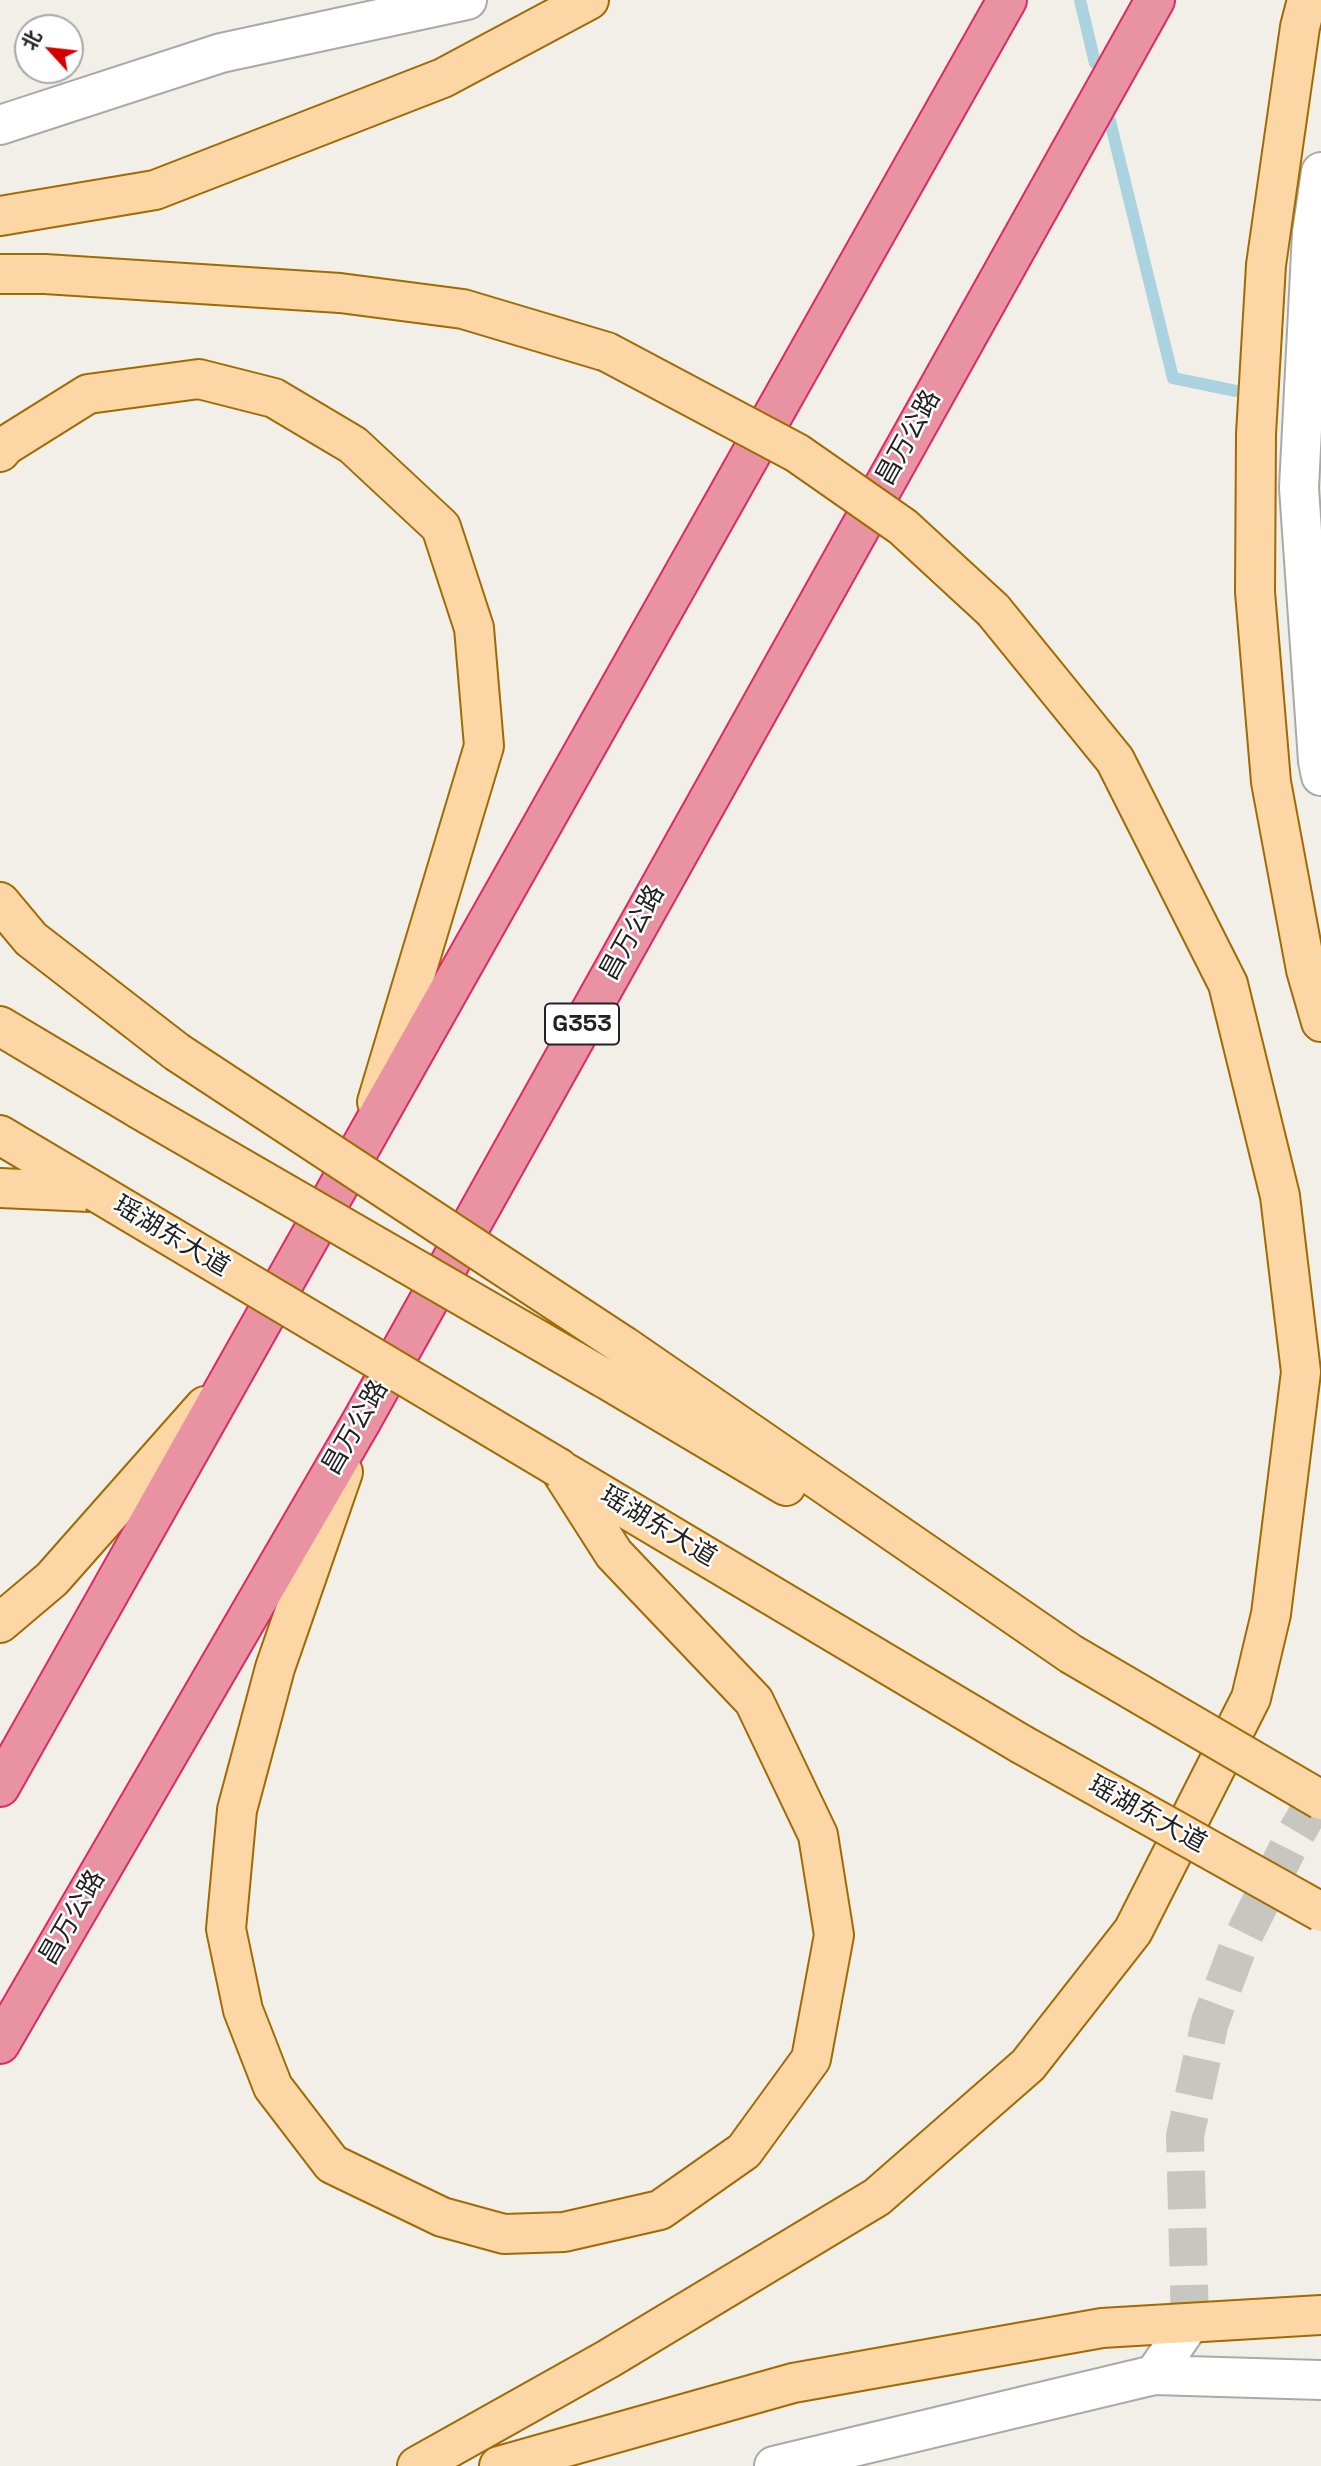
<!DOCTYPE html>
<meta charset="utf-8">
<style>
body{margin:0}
#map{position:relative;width:1321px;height:2466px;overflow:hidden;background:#f2efe9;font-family:"Space Grotesk","Noto Sans SC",sans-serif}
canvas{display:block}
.north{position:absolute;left:14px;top:14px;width:70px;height:70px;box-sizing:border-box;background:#fff;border:2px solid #a7a7a7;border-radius:50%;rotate:297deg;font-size:19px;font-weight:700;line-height:28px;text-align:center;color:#222}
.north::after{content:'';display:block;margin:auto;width:24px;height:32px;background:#d40000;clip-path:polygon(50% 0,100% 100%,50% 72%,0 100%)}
</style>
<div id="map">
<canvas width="1321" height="2466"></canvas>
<div class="north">北</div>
</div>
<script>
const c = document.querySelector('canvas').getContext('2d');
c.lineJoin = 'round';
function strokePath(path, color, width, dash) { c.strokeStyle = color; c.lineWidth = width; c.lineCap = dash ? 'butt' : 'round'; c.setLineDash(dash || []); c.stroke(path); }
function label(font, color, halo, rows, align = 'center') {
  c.font = font + ' "Space Grotesk","Noto Sans SC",sans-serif'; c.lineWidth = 5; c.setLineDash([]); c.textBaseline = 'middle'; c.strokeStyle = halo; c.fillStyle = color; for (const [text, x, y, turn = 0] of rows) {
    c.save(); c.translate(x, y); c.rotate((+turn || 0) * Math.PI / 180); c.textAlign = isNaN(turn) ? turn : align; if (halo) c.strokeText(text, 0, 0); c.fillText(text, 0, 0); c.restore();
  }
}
const stream = new Path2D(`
 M1080,0L1095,63
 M1110,121L1173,378L1236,391`);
const minorTunnel = new Path2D(`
 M1190,2323L1185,2136L1210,2022L1238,1947L1292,1840L1321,1791`);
const minor = new Path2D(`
 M0,125L221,53L467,0
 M1321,172L1312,233L1299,488L1318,761L1321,776
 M1154,2375L1321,2380
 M774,2466L1154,2375L1190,2323`);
const major = new Path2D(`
 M1307,0L1300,27L1266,265L1256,434L1255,592L1271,782L1306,970L1321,1022
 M0,216L155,190L443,78L589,0
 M0,274H45L340,293L463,309L607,352
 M0,452L5,446L88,394L199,379L274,398L353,445L441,527L474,628L484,746L377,1102
 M0,902L31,939L177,1052
 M0,1026L139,1109
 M0,1135L96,1192
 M0,1188L90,1192
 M624,1346L1071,1654
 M604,1378L786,1486
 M343,1472L275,1668L237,1810L226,1929L243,2010L273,2087L332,2164L442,2217L504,2234L564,2232L660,2210L744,2151L811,2059L834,1935L818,1835L754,1701L614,1554L559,1468
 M566,1473L1021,1744
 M0,1623L52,1579L205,1406
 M417,2466L608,2359L877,2197L1028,2065L1133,1931L1251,1698L1271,1614L1301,1372L1280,1196L1228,984L1115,760L993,610
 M499,2466L793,2383L1102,2328L1321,2315`);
const highway = new Path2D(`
 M0,1787L1007,0
 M0,2044L361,1422L1155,0`);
const majorBridge = new Path2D(`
 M607,352L797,453L903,527L993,610
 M177,1052L624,1346
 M139,1109L604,1378
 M96,1192L559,1468
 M1071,1654L1321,1800
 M1021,1744L1321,1912`);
const shields = [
 [582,1024,74]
];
const shieldNames = [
 ["G353",582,1024]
];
const streetNames = [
 ["昌万公路",909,438,-61],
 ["昌万公路",633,933,-61],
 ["瑶湖东大道",171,1237,31],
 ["昌万公路",356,1428,-60],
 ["瑶湖东大道",658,1527,31],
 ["瑶湖东大道",1147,1815,29],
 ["昌万公路",73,1918,-60]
];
strokePath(stream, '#aad3df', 12);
strokePath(minorTunnel, '#c8c6c1', 38, [38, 19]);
strokePath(minor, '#a9a9a9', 42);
strokePath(major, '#a06b00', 42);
strokePath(highway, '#dc2a67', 42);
strokePath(minor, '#fff', 38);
strokePath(major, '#fcd6a4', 38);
strokePath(highway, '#e892a2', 38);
strokePath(majorBridge, '#a06b00', 42, []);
strokePath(majorBridge, '#fcd6a4', 38);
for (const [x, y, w] of shields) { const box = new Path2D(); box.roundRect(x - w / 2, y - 20.5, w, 41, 5); c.fillStyle = '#fff'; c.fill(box); strokePath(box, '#222', 2); }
label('bold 24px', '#222', null, shieldNames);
label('26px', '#222', '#fff', streetNames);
</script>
